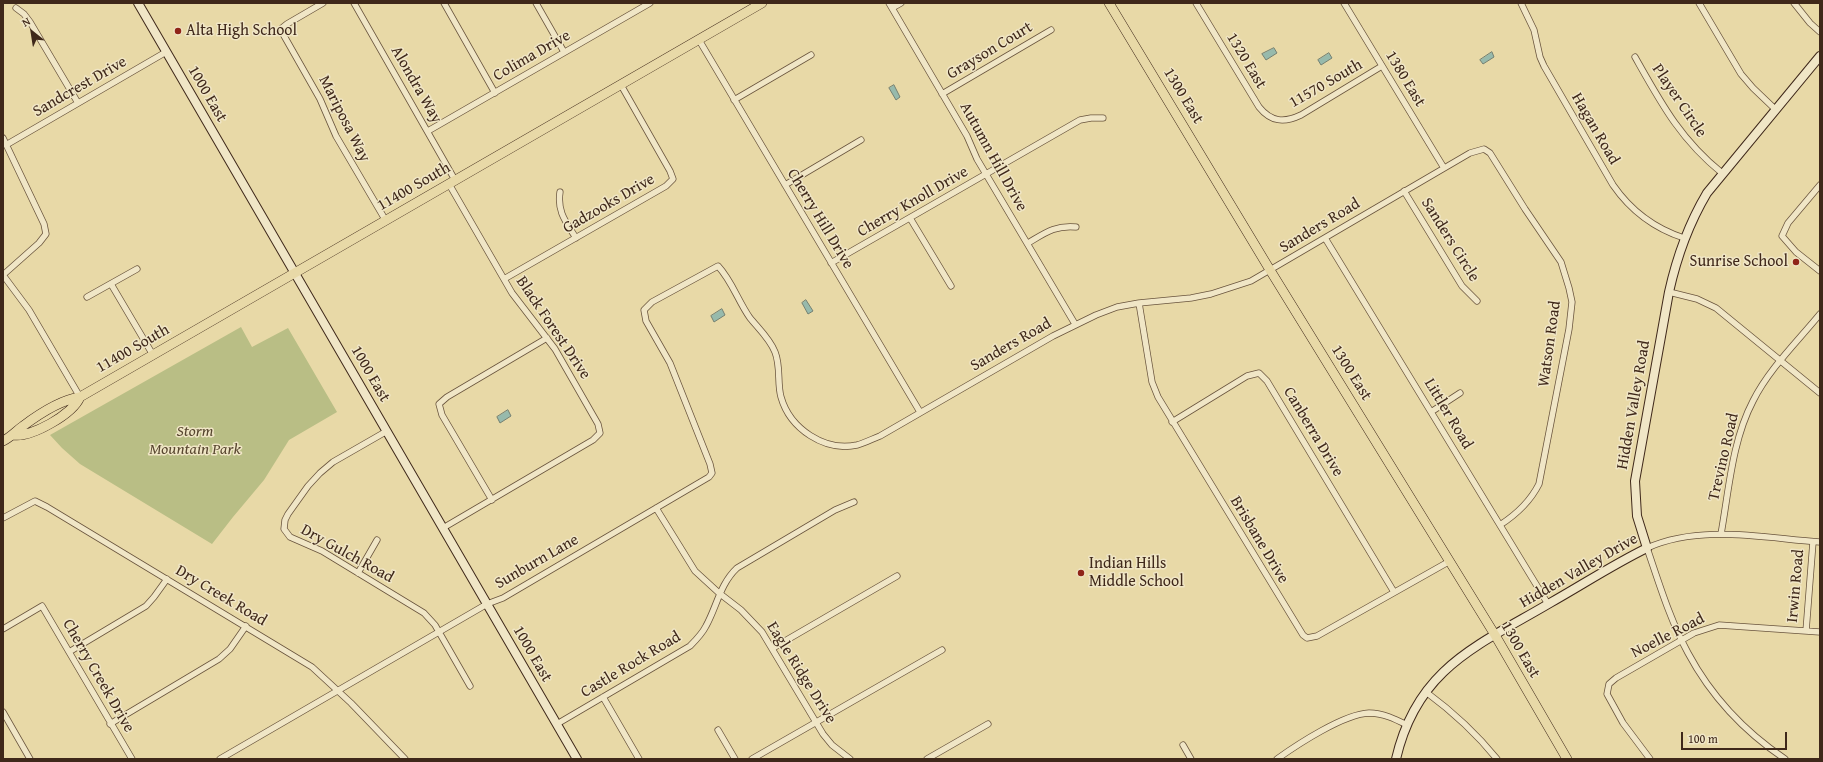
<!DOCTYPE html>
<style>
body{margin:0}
#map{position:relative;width:1823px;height:762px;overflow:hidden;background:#e8d9a7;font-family:"Gentium Book Plus",serif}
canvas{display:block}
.frame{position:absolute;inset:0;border:4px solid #3f281a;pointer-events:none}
.north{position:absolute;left:12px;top:12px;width:40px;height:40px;-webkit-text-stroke:3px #f0e6c6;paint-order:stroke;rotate:330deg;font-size:11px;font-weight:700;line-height:16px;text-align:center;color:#3f281a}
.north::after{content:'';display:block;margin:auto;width:14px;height:18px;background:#3f281a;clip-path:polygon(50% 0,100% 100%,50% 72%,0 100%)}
.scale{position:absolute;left:1681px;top:732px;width:106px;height:18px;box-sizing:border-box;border:2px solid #3f281a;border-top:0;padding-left:5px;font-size:12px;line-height:14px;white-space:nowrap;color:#3f281a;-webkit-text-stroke:3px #f0e6c6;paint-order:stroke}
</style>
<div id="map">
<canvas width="1823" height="762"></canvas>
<div class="frame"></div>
<div class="north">N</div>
<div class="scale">100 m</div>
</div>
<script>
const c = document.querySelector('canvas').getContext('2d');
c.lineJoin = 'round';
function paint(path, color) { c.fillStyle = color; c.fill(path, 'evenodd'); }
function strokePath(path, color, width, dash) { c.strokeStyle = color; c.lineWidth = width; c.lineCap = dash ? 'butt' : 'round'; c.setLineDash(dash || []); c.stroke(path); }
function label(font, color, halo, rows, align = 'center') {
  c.font = font + ' "Gentium Book Plus",serif'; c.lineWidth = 3; c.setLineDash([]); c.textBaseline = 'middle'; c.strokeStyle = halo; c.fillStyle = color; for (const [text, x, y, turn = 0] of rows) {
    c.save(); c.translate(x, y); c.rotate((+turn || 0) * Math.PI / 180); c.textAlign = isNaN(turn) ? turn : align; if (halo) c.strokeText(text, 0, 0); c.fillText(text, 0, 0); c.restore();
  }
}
const green = new Path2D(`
 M241,327L252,347L288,328L337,412L289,440L264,480L233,517L212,544L80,464L62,448L50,435Z`);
const water = new Path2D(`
 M1274,48L1277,53L1266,60L1262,54Z
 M1492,52L1494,57L1483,64L1480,60Z
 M1329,53L1332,58L1321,65L1318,60Z
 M894,85L900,97L896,100L889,88Z
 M806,300L813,311L808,314L802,303Z
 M722,309L725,315L714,322L711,316Z
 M508,410L511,416L500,423L497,417Z`);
const street = new Path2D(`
 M323,3L287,24L282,28L283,34L320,99L336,136L386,221
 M354,3L455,180
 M444,3L495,93
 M536,3L564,52
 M889,3L967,136L977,159L1075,324
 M1196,3L1259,107C1271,122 1284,123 1301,115L1382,66
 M1344,3L1444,168
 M1521,3L1534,30L1540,57L1544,66L1613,185C1631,211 1653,228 1684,238
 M1699,3L1741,74L1753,88L1775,109
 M1794,3L1810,23L1820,32
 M16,8L24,14L30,22L78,103
 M892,8L901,3
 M699,40L920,412
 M1635,57C1661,103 1680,139 1722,173
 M942,94L1051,30
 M734,100L811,55
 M428,131L650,3
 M3,138L44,224L46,234L39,243L3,275
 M6,145L166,52
 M785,185L861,140
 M1820,185L1788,223L1782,236L1796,252L1820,271
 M1404,191L1462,286L1477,301
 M560,192C557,212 566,222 576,238
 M910,218L951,286
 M1325,238L1548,604
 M1028,243C1045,233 1055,225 1076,227
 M831,263L1080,120L1091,118H1103
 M3,275L29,310L80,397
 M504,279L666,186L673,179L670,171L621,85
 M111,284L153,355
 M1669,292L1697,299L1716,308L1820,393
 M87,297L137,269
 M1139,303L1152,382L1158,397L1303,635L1307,638L1317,636L1450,561
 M1431,412L1460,393
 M1172,422L1247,376L1259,373L1267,381L1394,592
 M387,431L333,462L320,473L308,486L288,514L285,520L284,529L290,537L322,551L424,613L435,625L470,686
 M492,500L442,415L439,404L447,397L547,338
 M656,508L695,571L719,593L741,610L762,632L823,734L832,745L850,759
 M3,518L35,501L47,507L312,667L351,703L405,759
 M443,528L593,440L600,433L598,424L555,349L512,293L449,184
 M1721,534C1729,490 1732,441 1753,401C1769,369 1797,342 1820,314
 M358,573L377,540
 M3,629L42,606L132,759
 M1806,631L1813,542
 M773,648L897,576
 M69,652L146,606L154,597L167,579
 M1426,692C1453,712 1476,733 1497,759
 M603,697L639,759
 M3,712L30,759
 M110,724L219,659L230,649L246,626
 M557,724L690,646C696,640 702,634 706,626C717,606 720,584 737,568L835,510L854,502
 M718,730L735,759
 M1183,745L1191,759
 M220,759L487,604L503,598L709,477L712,473L710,464L670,363L646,321L644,310L652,302L718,266C732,281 738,301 750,318C759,329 770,339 775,352C781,367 777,383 781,397C790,429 825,452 857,445C865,443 872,439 880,436L1053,336L1096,315L1117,307L1139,303L1191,298L1211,294L1251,281L1470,153L1484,149L1490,153L1525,209L1561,262L1569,288L1572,302L1569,329L1539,484C1530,502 1517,514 1500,525
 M752,759L942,650
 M927,759L988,724
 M1277,759C1298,744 1344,714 1369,713C1383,713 1395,719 1407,725
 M1650,759L1623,723L1607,694L1609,684L1616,678L1694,633L1719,625L1820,632
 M1785,759C1745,732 1711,696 1688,653C1670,620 1659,583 1647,548C1701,524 1763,538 1820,542`);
const secondary = new Path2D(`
 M138,3L577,759
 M1396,759C1417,668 1477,646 1550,603C1582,585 1614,564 1647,548L1637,516L1635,481L1669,292C1677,256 1688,225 1707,193L1820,56`);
const primary = new Path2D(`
 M1109,3L1270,270L1495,635L1567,759
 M13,435C31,438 73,414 80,397
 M3,441C11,437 16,431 23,426C39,414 60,400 80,397L762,3`);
const markers = [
 [178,31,4,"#8f2418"],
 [1796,262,4,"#8f2418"],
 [1081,573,4,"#8f2418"]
];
const poiNames = [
 ["Alta High School",186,31],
 ["Sunrise School",1788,262,"right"],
 ["Indian Hills",1089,564],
 ["Middle School",1089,582]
];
const streetNames = [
 ["Grayson Court",990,51,-31],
 ["Colima Drive",532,56,-30],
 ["1320 East",1246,61,59],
 ["1380 East",1405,79,59],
 ["11570 South",1326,84,-30],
 ["Alondra Way",416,85,60],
 ["Sandcrest Drive",80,87,-30],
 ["1000 East",207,94,60],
 ["1300 East",1183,96,59],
 ["Player Circle",1679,101,56],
 ["Mariposa Way",344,119,63],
 ["Hagan Road",1595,129,60],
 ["Autumn Hill Drive",993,157,61],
 ["11400 South",414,187,-30],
 ["Cherry Knoll Drive",913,202,-30],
 ["Gadzooks Drive",609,204,-30],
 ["Cherry Hill Drive",820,219,59],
 ["Sanders Road",1320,226,-31],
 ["Sanders Circle",1450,240,58],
 ["Black Forest Drive",553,328,56],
 ["Watson Road",1550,344,-82],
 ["Sanders Road",1011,345,-30],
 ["11400 South",133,349,-30],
 ["1300 East",1351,373,58],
 ["1000 East",370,374,60],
 ["Hidden Valley Road",1634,405,-80],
 ["Littler Road",1448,414,59],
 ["Canberra Drive",1313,432,59],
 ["Trevino Road",1724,457,-77],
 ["Brisbane Drive",1259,540,59],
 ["Dry Gulch Road",347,554,29],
 ["Sunburn Lane",537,562,-30],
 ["Hidden Valley Drive",1579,571,-30],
 ["Irwin Road",1796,586,-85],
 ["Dry Creek Road",221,596,31],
 ["Noelle Road",1668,636,-27],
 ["1300 East",1520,650,60],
 ["1000 East",532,654,60],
 ["Castle Rock Road",631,665,-31],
 ["Eagle Ridge Drive",801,673,58],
 ["Cherry Creek Drive",98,676,60]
];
const parkNames = [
 ["Storm",195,432],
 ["Mountain Park",195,450]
];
paint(green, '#b9be85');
paint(water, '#97baac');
strokePath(water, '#748072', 1);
strokePath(street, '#69543d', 7);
strokePath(secondary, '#3f281a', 10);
strokePath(primary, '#3f281a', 10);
strokePath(street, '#f0e6c6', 5.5);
strokePath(secondary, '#f0e6c6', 8);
strokePath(primary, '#e8d9a7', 9);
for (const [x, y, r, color] of markers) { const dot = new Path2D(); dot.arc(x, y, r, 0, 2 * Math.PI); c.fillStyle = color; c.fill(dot); strokePath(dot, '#f0e6c6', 1.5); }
label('16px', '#3f281a', '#f0e6c6', poiNames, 'left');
label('16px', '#3f281a', '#f0e6c6', streetNames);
label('italic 16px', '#57462f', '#f0e6c6', parkNames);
</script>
